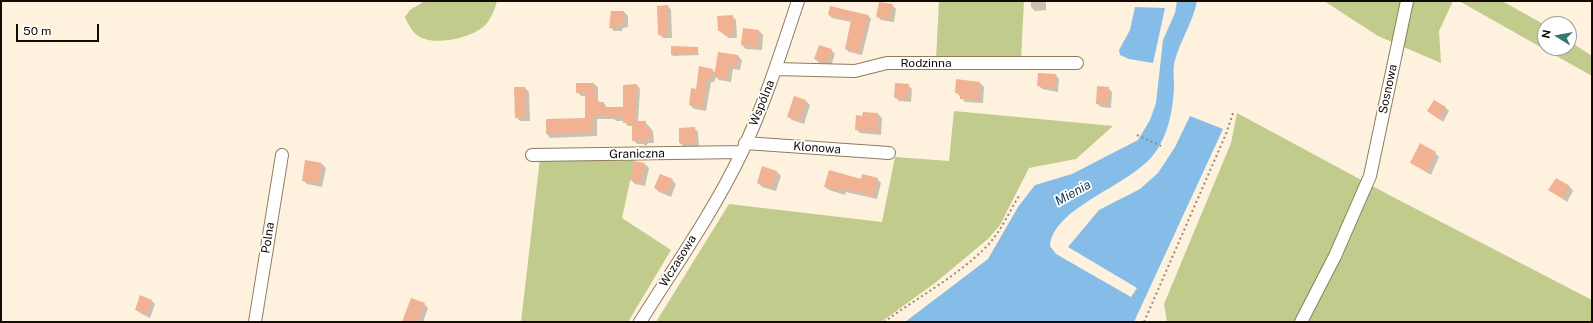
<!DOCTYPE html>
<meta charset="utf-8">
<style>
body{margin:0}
#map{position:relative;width:1593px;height:323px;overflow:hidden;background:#fef2df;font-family:"Public Sans",sans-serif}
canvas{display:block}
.frame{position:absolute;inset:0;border:2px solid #120b03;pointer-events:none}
.north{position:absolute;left:1537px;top:16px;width:40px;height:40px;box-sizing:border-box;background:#fff;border:1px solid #a09d9a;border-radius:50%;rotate:281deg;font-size:11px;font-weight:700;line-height:16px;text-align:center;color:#120b03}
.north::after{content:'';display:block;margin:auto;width:14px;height:18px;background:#327972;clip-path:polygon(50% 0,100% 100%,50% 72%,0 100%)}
.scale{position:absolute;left:16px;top:24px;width:83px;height:18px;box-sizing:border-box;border:2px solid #120b03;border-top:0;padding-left:5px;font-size:12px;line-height:14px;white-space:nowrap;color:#120b03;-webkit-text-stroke:3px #fff;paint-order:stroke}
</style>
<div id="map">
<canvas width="1593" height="323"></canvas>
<div class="frame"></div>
<div class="north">N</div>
<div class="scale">50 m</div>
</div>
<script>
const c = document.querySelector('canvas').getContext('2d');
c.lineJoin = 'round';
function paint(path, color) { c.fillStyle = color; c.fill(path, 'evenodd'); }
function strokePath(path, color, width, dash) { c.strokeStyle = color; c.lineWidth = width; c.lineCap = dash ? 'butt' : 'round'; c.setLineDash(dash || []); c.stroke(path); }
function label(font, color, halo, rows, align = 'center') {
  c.font = font + ' "Public Sans",sans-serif'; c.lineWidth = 3.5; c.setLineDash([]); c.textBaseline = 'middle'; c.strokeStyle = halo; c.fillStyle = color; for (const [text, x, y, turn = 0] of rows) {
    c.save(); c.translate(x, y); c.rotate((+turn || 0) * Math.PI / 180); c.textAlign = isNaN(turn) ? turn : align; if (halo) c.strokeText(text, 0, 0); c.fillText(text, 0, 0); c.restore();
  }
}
const forest = new Path2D(`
 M425,1H497C495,10 489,23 482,28C468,38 439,45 422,38C414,35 408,25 405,17L410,10Z
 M939,1H1024L1021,59H936Z
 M1324,1H1453L1439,31L1441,63L1378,36Z
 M1459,1H1502L1545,25V48H1569V41L1592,56V76Z
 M954,111L1113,126L1076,159L1029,168L1000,225L988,239L935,283L881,322H656L729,204L882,222L895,157L949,161Z
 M1237,113L1391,196L1592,300V322H1167L1164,304L1231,143Z
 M540,158H635L622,218L671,250L628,322H521Z`);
const water = new Path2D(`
 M1177,1H1197C1193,23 1179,42 1174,64C1173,71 1174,80 1174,88C1173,110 1168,136 1154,154C1130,186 1053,207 1050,246L1056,254L1131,297L1137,288L1068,247L1099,210L1140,189L1158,173L1175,147L1190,116L1223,129L1134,322H905L988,259L1018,207L1035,185L1072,174L1138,140L1150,120L1156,103L1163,40L1175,13Z
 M1135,7L1165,8L1153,63L1129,59L1120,55L1119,50L1130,30Z`);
const shadow = new Path2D(`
 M1031,1H1046V10L1035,11L1031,7Z
 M892,5L896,9L894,22L881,20L877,16Z
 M668,6L671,10L672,38H663L659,34Z
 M624,12L628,16V27L623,28L622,31H614L610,27Z
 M829,15H868L871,19L862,55L849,52L846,49L851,22L832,18Z
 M732,16L736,20L737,38H729L719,31Z
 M744,30L759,31L763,35L762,50L746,49L742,45Z
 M697,48L699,55L673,56L672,54Z
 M831,50L835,54L831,66L819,63L815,59Z
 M719,54L738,56L742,60L740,70L733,69L731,82L719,80L716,77L714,82H711L706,111L694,109L690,105L697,90L712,70L716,73Z
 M1056,75L1059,79L1058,92L1042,89L1038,85Z
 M980,83L984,87L983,103L965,102L956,92Z
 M594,84L598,87V101L604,103L607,108H624L637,85L640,89L638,122H645L653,131L654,143H648L646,146L643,144H637L633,140V126H628L624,121H616L614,119H597V136L550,138L547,134V120L586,119V96H581L577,92Z
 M908,85L912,89L911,102L899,101L895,97Z
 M525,88L529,92L530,121H520L516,117Z
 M1108,88L1112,92L1111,108L1101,107L1097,104Z
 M794,98L806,101L810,105L804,124L792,120L788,116Z
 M1445,107L1449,111L1443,122L1428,111Z
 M878,114L882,118L881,135L860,133L856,129L863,117Z
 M680,128H694L698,132L699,147H684L680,143Z
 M1435,153L1439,157L1431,175L1411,163Z
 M322,164L326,168L322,187L307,184L303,180Z
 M645,164L649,168L645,186L635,184L631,180Z
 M777,172L781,176L776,191L762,187L758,183Z
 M877,179L881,183L877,199L846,192L845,195L829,190L825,187Z
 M672,180L676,184L671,197L659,192L655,188Z
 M1570,187L1573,191L1567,202L1550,190Z
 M151,300L155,304L150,318L140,313L136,309Z
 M424,304L428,308L423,322H403Z`);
const building = new Path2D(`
 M879,2L893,4L890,19L876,17Z
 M668,5V34L658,35L657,6Z
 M830,6L868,15L859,53L845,49L851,20L828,15Z
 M611,11H624L625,24H619L618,28H609Z
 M733,15L734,35H724V31H718L717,16Z
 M743,28L759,30L758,47L741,45Z
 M819,45L832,49L827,63L814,59Z
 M671,46L698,47V53L671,55Z
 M718,52L738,55L737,67L729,66L727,79L714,77Z
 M699,66L713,69L711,79L707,78L703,108L689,105L691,88L696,89Z
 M1038,73L1056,74L1055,89L1037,86Z
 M956,79L980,82L979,100L960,99V93H955Z
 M576,83H594L595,98H597V102H604V107H623V85L637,84L635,121H646V127H650L651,140H644L641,143L639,140L632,141V123H623V118H612V116H594V132L546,134V119L585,118V92L576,93Z
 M895,83L909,84L908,99L894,98Z
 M1097,86L1109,87L1108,104H1096Z
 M514,87H525L526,117L515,118Z
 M794,96L806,100L800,121L787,117Z
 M1434,100L1446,107L1439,119L1427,111Z
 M863,112L878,113L877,131L855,130L856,115L862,116Z
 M695,127V143H679V128Z
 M1420,143L1436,152L1427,172L1410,163Z
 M305,160L322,163L318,184L302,181Z
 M634,161L645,163L641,183L630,180Z
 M762,166L777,171L772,188L757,183Z
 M829,170L861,179L862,174L878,178L873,196L842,188L841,191L824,187Z
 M660,174L673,179L667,193L654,188Z
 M1556,178L1570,186L1563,199L1548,190Z
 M140,295L152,300L146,315L135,310Z
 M411,298L425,303L418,322H402Z`);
const path = new Path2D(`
 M1137,135L1161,146
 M884,322C918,297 958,276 988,245C1001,231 1009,212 1019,196
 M1144,322L1226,134L1233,113`);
const minor = new Path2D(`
 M775,69L855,71L887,63H1077
 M745,143L889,153
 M532,155L742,152
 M255,322L282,155
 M640,322C675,266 714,211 742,152C765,103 781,52 798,1
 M1301,322L1335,256L1370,176L1407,1`);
const streetNames = [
 ["Rodzinna",926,63],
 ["Sosnowa",1388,89,-78],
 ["Wspólna",762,103,-68],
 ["Klonowa",817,148,4],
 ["Graniczna",637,154,-1],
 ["Polna",268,238,-81],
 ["Wczasowa",678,261,-58]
];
const waterNames = [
 ["Mienia",1073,193,-29]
];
paint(forest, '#c0cb8c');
paint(water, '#86bce8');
paint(shadow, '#0003');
paint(building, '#f0b293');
strokePath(minor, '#8e7c5f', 14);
strokePath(path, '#948b7d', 2, [2, 3]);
strokePath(minor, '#fff', 12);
label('12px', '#120b03', '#fff', streetNames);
label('italic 13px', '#0f3956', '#fff', waterNames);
</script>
